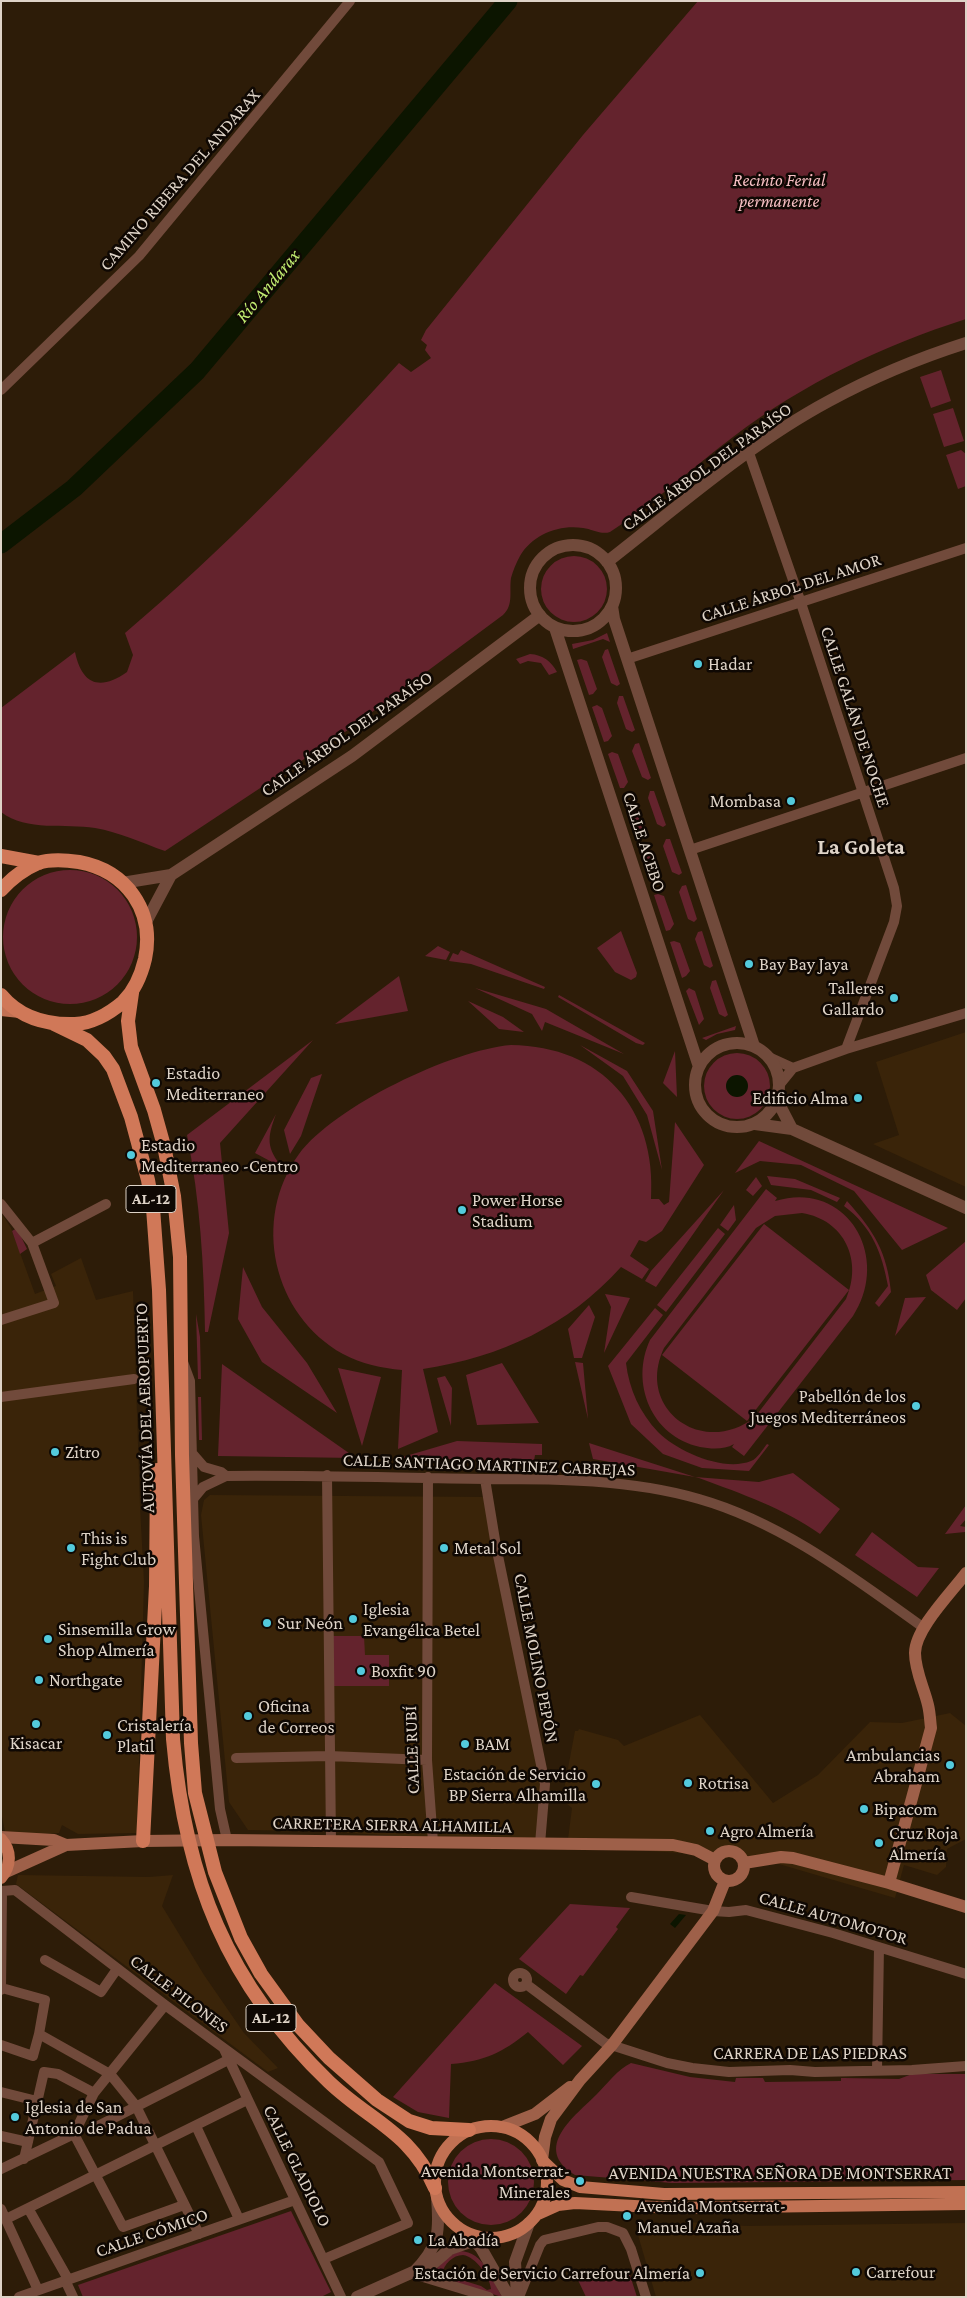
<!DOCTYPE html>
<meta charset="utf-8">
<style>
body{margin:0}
#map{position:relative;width:967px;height:2298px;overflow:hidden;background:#2d1c08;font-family:"Crimson Pro",serif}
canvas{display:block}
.frame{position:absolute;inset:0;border:2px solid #ded3c7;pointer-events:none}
</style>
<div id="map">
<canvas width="967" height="2298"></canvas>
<div class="frame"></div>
</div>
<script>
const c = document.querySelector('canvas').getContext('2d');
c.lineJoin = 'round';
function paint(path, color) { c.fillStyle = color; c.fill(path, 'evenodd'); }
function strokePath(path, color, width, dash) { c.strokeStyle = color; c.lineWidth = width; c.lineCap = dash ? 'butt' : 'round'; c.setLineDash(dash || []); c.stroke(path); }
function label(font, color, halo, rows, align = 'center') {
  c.font = font + ' "Crimson Pro",serif'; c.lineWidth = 5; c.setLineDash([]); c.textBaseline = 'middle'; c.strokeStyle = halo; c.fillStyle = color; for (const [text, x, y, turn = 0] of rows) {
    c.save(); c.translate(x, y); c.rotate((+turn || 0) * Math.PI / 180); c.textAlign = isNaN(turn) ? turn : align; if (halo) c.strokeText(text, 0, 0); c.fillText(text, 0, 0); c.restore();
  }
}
const built = new Path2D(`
 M966,1032V1187L873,1144L899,1135L876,1062Z
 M1,1213L11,1228L35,1294L56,1286L51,1274L81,1258L96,1300L133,1291L140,1506L144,1582L137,1833L78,1834L62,1825L59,1833L6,1836L1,1812Z
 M210,1495L486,1497L542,1784L539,1838L568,1839L572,1808L562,1800L575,1731H578L579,1729L618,1740L624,1746L700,1715L773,1803L818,1775L870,1722L902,1723L950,1713L966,1726V1839L947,1849L946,1867L937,1875L904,1865L895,1898L772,1862L681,1853L316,1831L248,1830L229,1802L201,1515L204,1500Z
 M18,1875L149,1877L173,1875L162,1906L204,1975L244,2033L278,2068L268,2072L16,1884Z
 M688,2222L746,2226L966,2223V2297H656L638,2235L645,2229Z`);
const green = new Path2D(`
 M698,1H966V319C882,346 804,383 733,437C692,468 653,504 610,532C601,535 592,529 583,528C559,524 532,535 520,556C516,563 513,571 511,578C509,591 514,605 503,615L348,730L165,851C142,843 119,832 95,828C65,823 27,832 1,812V708L75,652C82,685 100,691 127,672L133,655L125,633C223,550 312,458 399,363L411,372L431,358L425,350L427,345L421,340L426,330L583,135Z
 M941,370L951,401L931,408L920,377Z
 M953,408L964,441L944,447L933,414Z
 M961,450L966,454V486L958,489L946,455Z
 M541 589a33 33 0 1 1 66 0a33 33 0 1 1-66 0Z
 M607,633L610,642L603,639L573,649L572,644L593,640Z
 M608,649L620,684L617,686L611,683L602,657L605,650Z
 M530,654C543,655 551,661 557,672L549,675L541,663L528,661L520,664L516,659Z
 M581,659L587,661L597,689L593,694L589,695L577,660Z
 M619,696H623L635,730L632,732L626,729L617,703Z
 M597,705L602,708L612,736L608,741L604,742L592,707Z
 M639,743L651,778L648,780L642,777L632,751L635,744Z
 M612,752L618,754L628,782L624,788H620L608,754Z
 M650,791H654L666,825L663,827L657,824L648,798Z
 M627,799L633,802L643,829L639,835L635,836L623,801Z
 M666,839H670L682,873L679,875L672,872L663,846Z
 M643,846L648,849L658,877L655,883H651L639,849Z
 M3 937a67 67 0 1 1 134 0a67 67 0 1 1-134 0Z
 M686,885L697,919L694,922L688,919L679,892L682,886Z
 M658,894L664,896L674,924L670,930L666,931L654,895Z
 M621,931L637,973L636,977L631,980L615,972L597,948Z
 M702,931L713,966L710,968L704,965L695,939L698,932Z
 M674,941L680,943L690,971L686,976L682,978L670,942Z
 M438,946L450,952L446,960L425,956Z
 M461,950L545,987L544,989L471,964L449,961L453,953L458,955Z
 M399,976L408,1011L335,1024Z
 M716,980L728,1015L725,1017L719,1014L710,988L712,981Z
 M475,988L546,1009L624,1054L545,1022L542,1031L532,1014Z
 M689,988L695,991L704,1019L699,1025L686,991Z
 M559,995L645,1043L643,1045L636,1043L558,997Z
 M468,1001L503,1017L524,1032L499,1029Z
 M736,1026L735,1030L717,1034L706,1040L702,1038Z
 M313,1040L220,1143L229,1233L208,1332H205C204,1265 200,1200 187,1135Z
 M511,1045C602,1046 657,1109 651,1199H659L664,1205L669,1202L675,1122L704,1165L662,1231L646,1242L639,1240L630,1256L649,1269L642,1279L621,1267C568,1326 501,1357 423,1369L438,1432L398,1449L402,1370C381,1368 362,1364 343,1354C273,1315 251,1220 299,1154C335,1106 452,1050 511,1045Z
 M580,1045L627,1071L653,1111L662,1170L647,1115L623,1076Z
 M675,1051L677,1097L663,1083Z
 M704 1086a33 33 0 1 1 66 0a33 33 0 1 1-66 0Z
 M322,1074L301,1136L290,1154L284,1130L311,1078Z
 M276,1114C267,1138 266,1148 283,1168L255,1153Z
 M759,1141L948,1228L902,1250L854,1191L801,1165L760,1161L735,1173Z
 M767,1176L795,1179L840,1198L837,1202L811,1190L771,1185Z
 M756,1177L762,1186L753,1196L746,1190Z
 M766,1189L777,1198L775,1201C846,1179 892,1256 853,1316L744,1456L732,1447L734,1444C724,1450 711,1449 700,1447C651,1436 630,1383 650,1340ZM802,1213C845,1220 863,1261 846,1299L755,1417C703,1458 635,1409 664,1348L756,1228L775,1216Z
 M724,1190L656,1287L645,1281L651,1271Z
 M847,1201C874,1231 887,1252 891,1292L879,1307L875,1303L888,1286C882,1253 872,1227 844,1206Z
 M734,1205L736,1220L728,1231L720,1225Z
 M764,1224L849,1290L747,1421L662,1355Z
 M17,1228L27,1249L20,1254L12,1231Z
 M718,1228L725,1234L666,1312L657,1305Z
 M966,1241V1298L957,1310L931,1290L926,1275Z
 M243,1267L262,1307L307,1363L337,1413L262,1362L238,1319Z
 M605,1294L630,1298L604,1353L611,1307Z
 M926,1297L895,1336L905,1298Z
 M589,1305L595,1317L582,1358H574L568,1329Z
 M655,1308L663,1315L626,1363C629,1389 640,1413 658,1432C678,1452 724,1472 751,1461C757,1459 763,1449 767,1444L769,1445L749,1471L702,1468L663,1454L631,1424L608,1366Z
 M196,1314L200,1337L201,1379H198Z
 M575,1362L583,1363L588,1419Z
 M502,1363L539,1423L477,1425L466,1375Z
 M222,1364L356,1458L218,1456Z
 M338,1368L381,1377L362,1446Z
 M445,1376L452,1388L451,1426L437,1378Z
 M198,1397H201L202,1440H199Z
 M457,1441L542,1444V1455H535L534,1461L399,1458Z
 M589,1443L695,1477L759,1482L793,1473L840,1509L820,1534C783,1508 742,1494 699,1478L695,1477L593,1459Z
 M966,1505V1519L960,1526L966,1527L965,1532L945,1534Z
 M872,1532L918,1567L939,1568L917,1597L855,1555Z
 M332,1636H364L365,1655H389V1686H332Z
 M570,1904L630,1908L616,1927L618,1929L583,1976L580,1975L566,1994L519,1959Z
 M495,1983L582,2046L563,2065L528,2032C502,2053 485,2061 451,2064L449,2118L418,2112L393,2097Z
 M631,2063L690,2077L735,2082L736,2078H763L765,2082L841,2081V2078H844L899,2079L912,2074H966V2180L672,2183L575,2175C531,2148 575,2116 597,2094C607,2084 618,2069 631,2063Z
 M448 2182a43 43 0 1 1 86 0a43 43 0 1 1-86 0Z
 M291,2211L331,2292L321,2297H83L78,2285Z
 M460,2251C484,2252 492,2279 502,2297L430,2275L449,2256ZM463,2255C476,2257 490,2277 491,2289L487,2290L481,2286L442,2274C444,2264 453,2255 463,2255Z
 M628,2269L637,2297H586L578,2280Z`);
const water = new Path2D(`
 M726 1086a11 11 0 1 1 22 0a11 11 0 1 1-22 0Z
 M679,1914L686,1915L675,1928L670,1924Z`);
const river = new Path2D(`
 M1,544L74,488L197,371L508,1`);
const minor = new Path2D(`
 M1,390L139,256L350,1
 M749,453L801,603L894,888L897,906L894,922L846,1049
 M627,659L966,548
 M690,850L966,758
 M771,1058L793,1068L780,1084
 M793,1068L846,1049L966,1013
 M1,1204L32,1243L54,1303L1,1320
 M32,1243L106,1204
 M183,1362L190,1381L194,1536L220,1809L227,1840
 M1,1397L134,1379
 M191,1452L204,1467L221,1472L226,1476
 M327,1475L331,1842
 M428,1477L427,1760L433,1842
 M485,1479L496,1546L545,1784L540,1844
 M184,1510L203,1487L226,1476C312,1475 399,1478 486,1479C557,1479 630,1479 699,1499C783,1523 854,1578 924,1628
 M236,1758L329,1756L427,1760
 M2,1891L15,1890L165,2005L379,2162L408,2223L324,2259
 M631,1897L713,1911L729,1912L746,1910L833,1933L966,1974
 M45,1960L101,1992L117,1969
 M513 1980a7 7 0 1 1 14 0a7 7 0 1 1-14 0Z
 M526,1984L605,2043L667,2063L692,2068L729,2072L790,2070L815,2072L912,2070L966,2066
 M1,1990L2,1891
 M39,2034L110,2074L136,2106L199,2234
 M1,2045L33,2056L39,2034L45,2000L2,1988
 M224,2049L341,2297
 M877,2070L879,1947
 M1,2092L37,2101
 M196,2126L239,2219
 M96,2127L228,2060
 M74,2134L123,2227L184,2205
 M1,2136L28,2142
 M24,2159L44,2072L58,2074L94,2093
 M1,2169L74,2134L94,2093L165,2005
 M28,2208L68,2279
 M1,2209L38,2290
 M6,2219L247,2100
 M410,2273L489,2297
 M65,2280L73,2297
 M19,2297L295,2200
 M519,2297L540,2245L544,2240L598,2227H607L623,2233L631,2249L646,2297`);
const tertiary = new Path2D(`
 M530 588a43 43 0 1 1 86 0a43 43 0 1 1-86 0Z
 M607,562C679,506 749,444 829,401C873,377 919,358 966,343
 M612,606L614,619L754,1046
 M555,628L699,1067
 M122,883L171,875L352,756L540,615
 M146,922L171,875
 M695 1085a42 42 0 1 1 84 0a42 42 0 1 1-84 0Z
 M777,1100L792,1129
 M755,1124L792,1129L966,1208
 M469,2234L481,2248L509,2297
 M414,2272C439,2247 440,2232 437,2198
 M357,2297L413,2272L428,2268L450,2249L481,2238
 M517,2297L515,2262L529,2223`);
const secondary = new Path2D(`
 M1,1837L54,1840L66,1845L143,1841L227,1840L673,1845L696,1850L715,1860
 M714 1866a15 15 0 1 1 30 0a15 15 0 1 1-30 0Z
 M744,1863L781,1857L793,1858L889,1883L966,1907
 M6,1872L66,1845
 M889,1883L931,1728C930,1720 930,1713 928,1705C924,1688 915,1671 915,1653C915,1629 951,1593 966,1573
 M502,2127L535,2114L570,2087
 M542,2160L545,2137L551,2119L580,2080L612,2045L713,1911L725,1881`);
const primary = new Path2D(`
 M1,1010L20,1012
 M1,1839C12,1851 11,1866 1,1878
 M435 2182a56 56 0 1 1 112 0a56 56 0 1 1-112 0Z
 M543,2161L563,2180L580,2187L664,2194L966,2192
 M538,2214L558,2205L575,2203L674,2208L966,2204`);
const trunk = new Path2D(`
 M1,856L39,863
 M1,890C11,879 24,869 38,863C50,859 66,860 79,862C127,871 155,911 145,959C141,976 135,990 123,1002C110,1013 93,1023 75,1024C47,1025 20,1018 1,995
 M132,993L128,1021L131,1047L154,1110L164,1146L174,1196L180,1257L182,1455L191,1743L195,1793L215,1872L241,1938L261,1974L298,2025L329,2058L377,2100L409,2121L431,2128L469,2130
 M54,1024L87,1040L104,1056L113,1069L131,1117L148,1180L153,1208L159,1290L173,1739C185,1878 227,1984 329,2082C370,2121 411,2132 435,2188
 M143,1841L156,1586L157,1470`);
const markers = [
 [698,664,5,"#53cadc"],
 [791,801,5,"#53cadc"],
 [749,964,5,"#53cadc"],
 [894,998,5,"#53cadc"],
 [156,1083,5,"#53cadc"],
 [858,1098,5,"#53cadc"],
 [131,1155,5,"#53cadc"],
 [462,1210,5,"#53cadc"],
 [916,1406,5,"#53cadc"],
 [55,1452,5,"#53cadc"],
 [71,1548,5,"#53cadc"],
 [444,1548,5,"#53cadc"],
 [353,1619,5,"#53cadc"],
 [267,1623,5,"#53cadc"],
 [48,1639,5,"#53cadc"],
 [361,1671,5,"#53cadc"],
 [39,1680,5,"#53cadc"],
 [248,1716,5,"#53cadc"],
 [36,1724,5,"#53cadc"],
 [107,1735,5,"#53cadc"],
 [465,1744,5,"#53cadc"],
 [950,1765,5,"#53cadc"],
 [688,1783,5,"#53cadc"],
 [596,1784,5,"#53cadc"],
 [864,1809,5,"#53cadc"],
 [710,1831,5,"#53cadc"],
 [879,1843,5,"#53cadc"],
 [15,2117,5,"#53cadc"],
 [580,2181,5,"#53cadc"],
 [627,2216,5,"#53cadc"],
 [418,2240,5,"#53cadc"],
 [856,2272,5,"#53cadc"],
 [700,2273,5,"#53cadc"]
];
const shields = [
 [151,1199,50],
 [271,2018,50]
];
const shieldNames = [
 ["AL-12",151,1199],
 ["AL-12",271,2018]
];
const streetNames = [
 ["CAMINO RIBERA DEL ANDARAX",180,180,-49],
 ["CALLE ÁRBOL DEL PARAÍSO",707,467,-36],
 ["CALLE ÁRBOL DEL AMOR",791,588,-18],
 ["CALLE GALÁN DE NOCHE",855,717,72],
 ["CALLE ÁRBOL DEL PARAÍSO",347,734,-35],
 ["CALLE ACEBO",644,842,72],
 ["AUTOVÍA DEL AEROPUERTO",145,1408,-92],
 ["CALLE SANTIAGO MARTINEZ CABREJAS",489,1465,2],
 ["CALLE MOLINO PEPÓN",536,1658,79],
 ["CALLE RUBÍ",412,1750,-92],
 ["CARRETERA SIERRA ALHAMILLA",392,1825,1],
 ["CALLE AUTOMOTOR",833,1918,16],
 ["CALLE PILONES",179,1994,37],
 ["CARRERA DE LAS PIEDRAS",810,2053],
 ["CALLE GLADIOLO",297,2166,64],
 ["AVENIDA NUESTRA SEÑORA DE MONTSERRAT",780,2173],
 ["CALLE CÓMICO",152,2233,-19]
];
const parkNames = [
 ["Recinto Ferial",779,180],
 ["permanente",779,201]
];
const poiNames = [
 ["Hadar",708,664],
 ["Mombasa",781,801,"right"],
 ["Bay Bay Jaya",759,964],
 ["Talleres",884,988,"right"],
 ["Gallardo",884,1009,"right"],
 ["Estadio",166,1073],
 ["Mediterraneo",166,1094],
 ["Edificio Alma",848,1098,"right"],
 ["Estadio",141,1145],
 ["Mediterraneo -Centro",141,1166],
 ["Power Horse",472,1200],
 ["Stadium",472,1221],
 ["Pabellón de los",906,1396,"right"],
 ["Juegos Mediterráneos",906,1417,"right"],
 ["Zitro",65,1452],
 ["This is",81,1538],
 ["Fight Club",81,1559],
 ["Metal Sol",454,1548],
 ["Iglesia",363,1609],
 ["Evangélica Betel",363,1630],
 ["Sur Neón",277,1623],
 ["Sinsemilla Grow",58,1629],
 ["Shop Almería",58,1650],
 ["Boxfit 90",371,1671],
 ["Northgate",49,1680],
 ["Oficina",258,1706],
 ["de Correos",258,1727],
 ["Cristalería",117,1725],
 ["Platil",117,1746],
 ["Kisacar",36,1743,"center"],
 ["BAM",475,1744],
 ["Ambulancias",940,1755,"right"],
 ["Abraham",940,1776,"right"],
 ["Estación de Servicio",586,1774,"right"],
 ["BP Sierra Alhamilla",586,1795,"right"],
 ["Rotrisa",698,1783],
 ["Bipacom",874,1809],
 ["Agro Almería",720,1831],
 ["Cruz Roja",889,1833],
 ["Almería",889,1854],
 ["Iglesia de San",25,2107],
 ["Antonio de Padua",25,2128],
 ["Avenida Montserrat-",570,2171,"right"],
 ["Minerales",570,2192,"right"],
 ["Avenida Montserrat-",637,2206],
 ["Manuel Azaña",637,2227],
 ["La Abadía",428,2240],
 ["Carrefour",866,2272],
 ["Estación de Servicio Carrefour Almería",690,2273,"right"]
];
const waterNames = [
 ["Río Andarax",268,286,-50]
];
const districtNames = [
 ["La Goleta",861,847]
];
paint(built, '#3a2409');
paint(green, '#64232d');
paint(water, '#0c1500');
strokePath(river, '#0c1500', 19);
strokePath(minor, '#714a3b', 10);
strokePath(tertiary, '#714a3b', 12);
strokePath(secondary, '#9e6049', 12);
strokePath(primary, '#c17153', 12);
strokePath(trunk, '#d07858', 14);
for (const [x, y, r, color] of markers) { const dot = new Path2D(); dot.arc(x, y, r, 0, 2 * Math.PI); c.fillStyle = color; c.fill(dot); strokePath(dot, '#0f0803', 2); }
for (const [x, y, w] of shields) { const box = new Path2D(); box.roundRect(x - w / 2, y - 13.5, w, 27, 4); c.fillStyle = '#0f0803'; c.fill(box); strokePath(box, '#ded3c7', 1); }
label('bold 16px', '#ded3c7', null, shieldNames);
label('18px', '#ded3c7', '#0f0803', streetNames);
label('italic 18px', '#f7bfc3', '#0f0803', parkNames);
label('18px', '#ded3c7', '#0f0803', poiNames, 'left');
label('italic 19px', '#c2ed71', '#0f0803', waterNames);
label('bold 22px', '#ded3c7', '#0f0803', districtNames);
</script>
